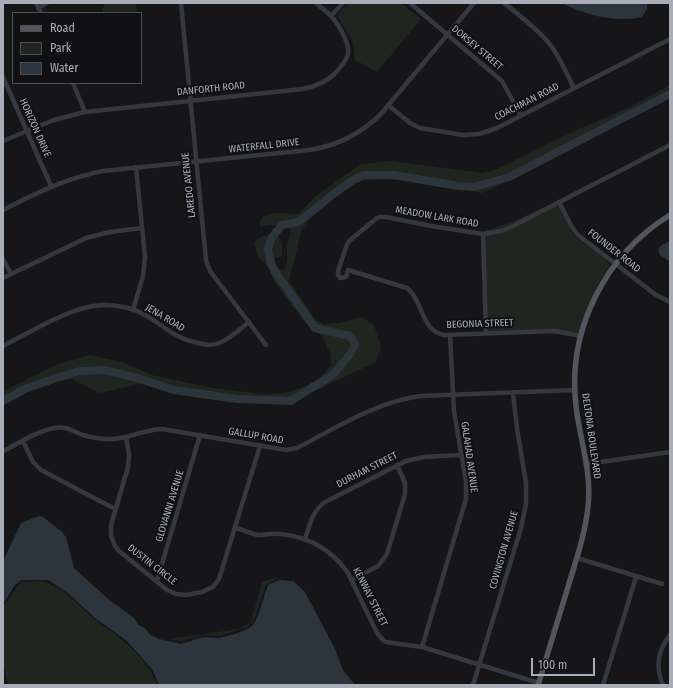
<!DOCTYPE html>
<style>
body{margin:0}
#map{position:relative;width:673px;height:688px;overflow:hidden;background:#161618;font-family:"Fira Sans Condensed",sans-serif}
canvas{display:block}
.frame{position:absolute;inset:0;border:4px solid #a8adb8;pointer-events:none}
.legend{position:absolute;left:12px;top:12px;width:130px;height:72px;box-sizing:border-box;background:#111113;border:1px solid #4d4f55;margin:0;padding:5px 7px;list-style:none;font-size:12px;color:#a8adb8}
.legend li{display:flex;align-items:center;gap:8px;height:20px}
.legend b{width:20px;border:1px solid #4d4f55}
.scale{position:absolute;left:531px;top:658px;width:64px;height:18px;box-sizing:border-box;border:2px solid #a8adb8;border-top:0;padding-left:5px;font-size:12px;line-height:14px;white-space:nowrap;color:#a8adb8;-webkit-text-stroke:3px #111113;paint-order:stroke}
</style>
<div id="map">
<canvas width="673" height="688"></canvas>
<div class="frame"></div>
<ul class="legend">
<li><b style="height:5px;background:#53555c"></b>Road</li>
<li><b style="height:11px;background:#1e261f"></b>Park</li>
<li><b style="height:11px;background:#2c353c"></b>Water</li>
</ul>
<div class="scale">100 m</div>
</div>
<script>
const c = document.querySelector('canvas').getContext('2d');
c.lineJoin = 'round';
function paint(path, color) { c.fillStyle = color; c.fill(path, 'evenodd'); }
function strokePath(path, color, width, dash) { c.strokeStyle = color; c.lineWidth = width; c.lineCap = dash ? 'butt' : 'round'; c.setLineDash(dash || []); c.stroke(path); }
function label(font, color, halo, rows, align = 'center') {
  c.font = font + ' "Fira Sans Condensed",sans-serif'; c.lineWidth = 4; c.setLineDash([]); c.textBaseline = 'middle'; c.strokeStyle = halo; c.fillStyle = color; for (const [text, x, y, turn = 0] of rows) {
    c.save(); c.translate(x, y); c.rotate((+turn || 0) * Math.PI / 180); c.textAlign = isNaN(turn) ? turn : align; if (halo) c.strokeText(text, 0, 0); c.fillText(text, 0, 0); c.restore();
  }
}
const green = new Path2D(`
 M105,3H136L137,13H102Z
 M348,3H401L421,19L377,72L355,60L353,42L337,15Z
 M670,85V96L526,173L482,193L428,182L383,179L354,181L323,202L302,229L289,281L316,320L324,324L339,323L362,317L374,325L381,347L376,362L288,404H269L144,383L100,393L85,386L73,379L46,383L3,405V391L58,364L90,355L122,362L152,375L208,387L261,394L285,393L315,383L331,365L330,353L322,336L305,323L274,281L268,267L257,255L254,242L262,236L276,234L282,242V256L275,258L276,267L284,271L287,260V245L291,230C281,225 272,224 260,227V221L264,216L275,213L298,214L316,196L361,164L392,161L482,173L495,170L579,129L630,107Z
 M558,201L575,237L600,254L611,266L592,299L579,335L527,330L485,336L481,232L514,221Z
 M274,578H278L266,585L255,617L252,623L247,627L219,636L203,635L181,641L168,639L239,629L251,622L262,582Z
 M39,581C61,584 78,605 94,619C99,624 106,627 112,632C129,645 150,663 157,685H8L4,667L3,666V607L17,587L22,582Z`);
const water = new Path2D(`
 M562,3H647V9L642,17C616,23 585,15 562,3Z
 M670,241V262L660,255L658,249L662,245Z
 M39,516L43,517L61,531L66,537L74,568L107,598L134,618L138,625L145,628L149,634L159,639L181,644L203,637L219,638L235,634L248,629L253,625L257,618L268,585L279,580L293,581L305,592L336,651L343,670L355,685H159L152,669L127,641L95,618L68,593L48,580H21L15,585L3,604V561L21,523Z`);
const river = new Path2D(`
 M3,401L25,389L59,377L80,371L105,370L137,378L174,390L237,399L291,401L311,388L333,375L350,354L355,345L350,336L315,328L276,273L271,264L268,249L272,237L282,225L298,222L314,210L332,195L353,180L365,175H394L458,186L474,187L509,177L670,94`);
const minor = new Path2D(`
 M36,3L41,13
 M181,3L206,260L210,271L266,345
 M410,3L502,81L521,116
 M504,3C519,15 535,27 548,42C560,56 566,73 574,88
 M38,8L47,3
 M331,16L343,3
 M3,77L51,186
 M73,83L85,112
 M388,105L410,123L420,128L463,135L479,134L497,128L670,39
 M3,141L54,120L85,112L303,89C317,86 329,81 338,70C342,65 347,60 348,54C350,44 339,25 332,17C328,12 321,8 316,3
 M559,202L572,227L578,235L656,295L670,302
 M3,210C37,193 66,178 103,171L309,150C337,146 359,135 380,115L474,3
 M483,234L486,333
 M3,259L11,274
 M3,278L86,238L110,232L142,228
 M133,310L143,276L145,257L136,167
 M581,336L554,331L444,335C421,331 423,300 407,288L348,270L346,277L340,278L338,275V271L346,247L349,241L377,218L381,217H386L431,226L483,234L501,231L511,227L670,145
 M3,346C31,332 73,305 104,305C117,305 133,308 145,315C165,326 173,338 198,343C205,345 212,346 219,343C230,339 240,329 249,322
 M126,437L129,454L128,467L111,525V536L115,546L119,551L167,590L176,594L186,595L202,592L213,587L219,579L260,446
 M23,441L33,462L41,470L115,509
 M3,451C20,443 47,424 66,428C72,430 77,433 83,435C92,438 102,439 111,439C129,439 145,429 162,429L286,450L297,448C336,428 376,402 420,396L575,390
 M587,464L670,452
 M236,528C243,530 251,534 259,535C267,535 274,533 281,534C309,537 332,550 348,573L377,633L383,640L386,642L422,647L539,683
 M305,539C310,525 312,511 325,502L406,461L424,457L461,455
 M577,558L662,584
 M352,580L378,566L387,554L405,494V483L397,465
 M157,581L200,435
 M422,647L466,499V482L454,411L450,335
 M473,685L521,528L526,504V483L517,428L513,393
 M603,685L636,577
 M663,685C655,667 658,650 670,635`);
const major = new Path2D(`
 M538,685C548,652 558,619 568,587C576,560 585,535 588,507C592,471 580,441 576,406C567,330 605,255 670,215`);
const streetNames = [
 ["DORSEY STREET",477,48,40],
 ["DANFORTH ROAD",211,89,-6],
 ["COACHMAN ROAD",527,102,-27],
 ["HORIZON DRIVE",35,128,66],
 ["WATERFALL DRIVE",264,146,-6],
 ["LAREDO AVENUE",189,185,-96],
 ["MEADOW LARK ROAD",437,217,10],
 ["FOUNDER ROAD",614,251,38],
 ["JENA ROAD",165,318,31],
 ["BEGONIA STREET",480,324,-2],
 ["GALLUP ROAD",256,436,10],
 ["DELTONA BOULEVARD",591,436,82],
 ["GALAHAD AVENUE",469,457,82],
 ["DURHAM STREET",367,470,-27],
 ["GLOVANNI AVENUE",170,506,-73],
 ["COVINGTON AVENUE",504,550,-74],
 ["DUSTIN CIRCLE",152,565,38],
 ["KENWAY STREET",370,597,63]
];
paint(green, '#1e261f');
paint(water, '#2c353c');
strokePath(river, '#2c353c', 8);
strokePath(minor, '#37383d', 4.5);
strokePath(major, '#53555c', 5.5);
label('10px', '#a8adb8', '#111113', streetNames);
</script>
